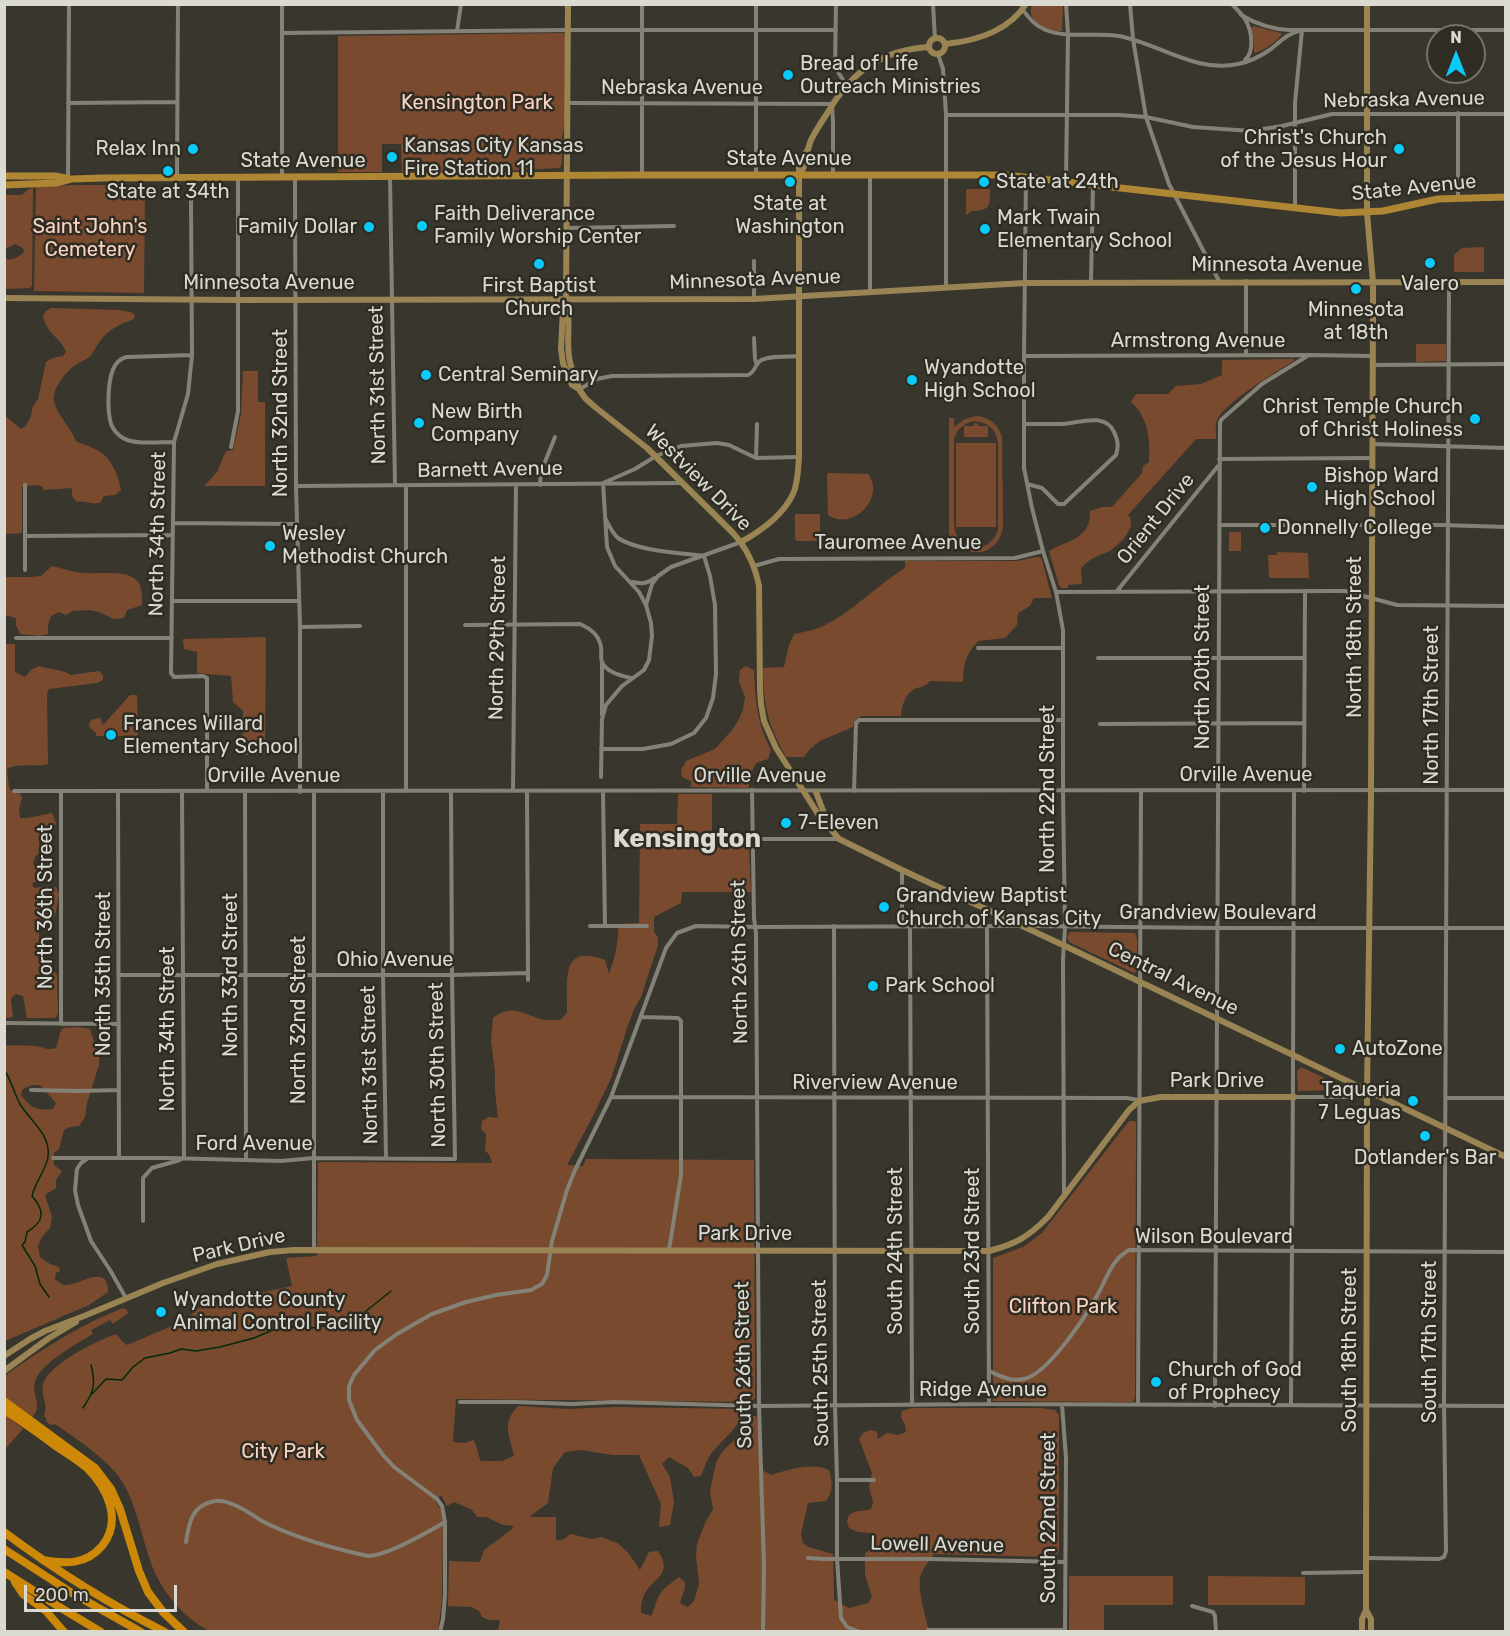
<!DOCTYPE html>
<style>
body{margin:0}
#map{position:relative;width:1510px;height:1636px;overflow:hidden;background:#39372d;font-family:Rubik,sans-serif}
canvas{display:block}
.frame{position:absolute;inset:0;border:6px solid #dad9d2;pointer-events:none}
.north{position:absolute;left:1426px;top:24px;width:60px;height:60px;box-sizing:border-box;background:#2f2d23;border:2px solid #737269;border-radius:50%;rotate:0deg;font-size:16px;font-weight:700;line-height:24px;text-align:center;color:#dad9d2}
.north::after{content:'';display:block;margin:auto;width:21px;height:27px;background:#09cbfa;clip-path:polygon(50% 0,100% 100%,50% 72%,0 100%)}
.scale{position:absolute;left:24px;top:1585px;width:153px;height:27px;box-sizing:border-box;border:3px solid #dad9d2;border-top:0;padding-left:8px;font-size:18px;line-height:21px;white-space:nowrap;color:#dad9d2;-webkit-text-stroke:4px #2f2d23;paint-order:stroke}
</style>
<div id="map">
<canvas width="1510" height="1636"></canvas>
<div class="frame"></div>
<div class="north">N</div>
<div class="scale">200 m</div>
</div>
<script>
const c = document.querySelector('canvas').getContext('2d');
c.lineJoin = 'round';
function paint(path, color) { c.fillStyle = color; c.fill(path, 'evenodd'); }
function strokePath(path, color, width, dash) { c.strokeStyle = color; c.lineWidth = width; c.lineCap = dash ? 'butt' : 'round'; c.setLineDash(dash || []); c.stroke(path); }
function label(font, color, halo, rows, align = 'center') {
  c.font = font + ' Rubik,sans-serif'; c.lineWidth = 5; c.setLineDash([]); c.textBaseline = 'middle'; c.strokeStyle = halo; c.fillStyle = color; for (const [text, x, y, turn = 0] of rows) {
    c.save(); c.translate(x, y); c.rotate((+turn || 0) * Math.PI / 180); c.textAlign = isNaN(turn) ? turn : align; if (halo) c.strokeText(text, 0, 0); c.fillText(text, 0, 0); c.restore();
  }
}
const green = new Path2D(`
 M1032,5H1063L1062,31C1048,31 1025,22 1032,5Z
 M1253,26L1281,33L1282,34C1275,43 1265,50 1255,53L1254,52V40L1251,29Z
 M564,33L565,35L566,116L562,138V163L560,168L480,172H402L401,144H382V172H338V36Z
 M76,185H145L144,293L34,291L36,187Z
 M33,188L32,286L30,288L5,289V255L6,259C13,261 20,256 24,252L23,248L15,244L5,249V195H22L29,189Z
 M966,189H990C990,208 990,210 971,211L968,214L966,215Z
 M1484,247V272H1454V255L1462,248Z
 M51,308L119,310L130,312L135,315L134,319C120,324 109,329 100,341C96,346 94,352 90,356C85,361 79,362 74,366C65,373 52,389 54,401C57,416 71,427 76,441C84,445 96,448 103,454C113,462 119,478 121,490L115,495L104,496L101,502C93,506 86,500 77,502L72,496V488L44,490L42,486L34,485L22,487V533L5,534L4,415L21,429L26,426L31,416L33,406L38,399L46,362L53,358L63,356L66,352C62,339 46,333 43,316L46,311Z
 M1416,344H1446V361L1416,362Z
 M1293,359L1294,361C1277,371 1224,403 1217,420C1215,425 1216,433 1216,439H1196L1128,515C1138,526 1121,543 1111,550C1104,554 1095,556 1089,561C1087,562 1082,567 1081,568L1082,584L1068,585V588H1061L1059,585L1049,551C1068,540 1091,539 1090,511L1102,507H1112L1142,473L1143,466L1149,462C1150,440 1149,418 1131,402L1136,394H1168L1176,386L1201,384L1222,375V360Z
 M243,371H258V402H265V486H204L217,472L226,451L233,450L241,414Z
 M976,416C990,417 998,424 1002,437L1003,526C1000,552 973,561 955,543V550H949V418H954V427L965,419ZM974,421C988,422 996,429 998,443V529C991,556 956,553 954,525V439C957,429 964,423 974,421Z
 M974,423L978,424V426H988V437H964V426H974Z
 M956,443H996V527H956Z
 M828,473L868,474C886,497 853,532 828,515L827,475Z
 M795,514H820V541H797L795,539Z
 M1229,532H1241V551H1229Z
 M1277,552L1308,553L1309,578H1269L1268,555H1277Z
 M1036,557H1040L1042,560L1052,598H1034L1030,606L1018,613L1017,625L1005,638L978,641C965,656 964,663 963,682L930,681C925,688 919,686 913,690C905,694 901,708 901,716H863C856,718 854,720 853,727L820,741L810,749L804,757H786C767,722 764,707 763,668L784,667L789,645L794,634C804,632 816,630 825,625C855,610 877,585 905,568V561H1017Z
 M52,566C62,568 74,573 84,573C97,574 125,570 135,579C143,585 142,596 142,605L127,610L124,618L114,619L99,612L90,610L73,611L66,615L59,612L51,616L48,625V634L39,636L20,634L16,625V618L5,615V577H31L41,576Z
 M266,637L265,755H242L243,711L233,702L231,676L197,673V652L184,649L183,639Z
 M4,644H15V672L25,677L31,670L39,666C50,670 62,669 71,675L99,671L103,675V680L97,683L49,689L47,694L48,764C35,768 19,762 7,769L9,787L12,792L20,793L22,798L19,809L20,818H27L52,813L56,823L55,826C35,833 40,834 39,853L35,857L33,864L36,866L43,857L49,858L52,861C52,873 40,877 32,884L34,888L48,886L56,887L59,894L55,916L39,924V938L41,944L38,950L39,961L52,969L57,975L58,1013L56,1018H27L23,996L16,994L13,996L11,999L13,1017L5,1018Z
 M746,666L754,670C755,698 757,725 771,750L768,759L756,763L749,777V788L691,787V781L682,777L681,770L686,761L715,749L732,730L738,721L743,710L745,697L739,681L740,670Z
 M130,695H137L138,736H96V733L90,728L89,724L91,720L100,718L103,725Z
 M678,794H712V847H749L751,892H682L681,903L654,917V932L658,937V945L641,997L634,1009L627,1028L612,1076L594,1114L567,1165L583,1166L586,1159L754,1160L755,1398L751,1402L456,1399L453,1442L465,1443L473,1440C478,1446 477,1454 481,1461H502L514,1456C510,1436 501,1423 518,1406L568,1409L614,1407L743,1409C743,1426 718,1442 709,1457C706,1462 704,1469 701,1476L694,1477L688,1468L669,1457L662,1464L670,1477L674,1502L670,1525L659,1527L661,1504L639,1455H613L581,1450L565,1452L553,1468L548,1503L529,1517H556V1540H562L571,1534L591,1539L602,1537L619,1544L629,1554L640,1570L649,1552L658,1551C674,1575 653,1577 644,1595C641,1601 641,1607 641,1613L651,1616C655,1609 655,1604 658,1598C662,1588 672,1583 679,1577L685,1582C686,1590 682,1595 680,1603L688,1607L694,1601L699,1584L696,1556L697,1544L705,1523L713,1509L710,1491L716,1463L722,1452L735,1439L752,1416H756L757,1418L760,1469L771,1475C789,1470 810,1462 829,1470C832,1482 834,1491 826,1501L808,1503L801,1534L803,1543L808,1547L833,1554L834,1600L849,1608L868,1603L872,1597L865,1575V1553L873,1548L874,1540L873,1533L858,1532L849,1528L847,1521L849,1515C857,1509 862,1512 871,1509L873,1502L869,1487L872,1473L859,1439L863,1433L871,1430L877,1432L878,1439L887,1433L898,1435L906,1432L905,1425L901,1417L902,1411L912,1408H1040L1055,1410L1059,1415V1550L1057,1555L1050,1557L934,1554C929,1562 921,1570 920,1579C918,1592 926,1618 929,1631H498L500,1620H489L482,1617L479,1611L472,1607L448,1606L449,1561L480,1562L484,1550L511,1530L514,1526L503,1525L486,1517H477L472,1510L454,1502L447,1506L441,1495L435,1501L441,1510L443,1519L442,1600L438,1631H209C183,1617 161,1591 151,1563C142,1538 138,1512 126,1488C113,1462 79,1441 55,1424L51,1425L47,1422L46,1418L44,1416C49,1403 40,1395 43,1384C50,1363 97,1341 116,1334L123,1342L127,1345L184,1321L201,1306L292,1286L286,1258L317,1256L318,1163L320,1162L492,1163L490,1156L485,1150L486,1134L481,1129L482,1121L488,1117L498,1118L495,1091V1072L491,1041L493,1018C511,1004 521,1013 540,1019C546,1021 554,1020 560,1020L567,1013C568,981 559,943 605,960L609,974C615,958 619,941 618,924L639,923L640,824H677Z
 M1070,932L1135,933L1137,939V971L1134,973L1069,942L1067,937Z
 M77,1027L90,1029L99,1056V1065L87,1103L85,1117L79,1126L70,1127L64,1130L59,1149L54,1153V1165L62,1171L56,1180V1188L45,1195L52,1217L50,1228L42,1237L38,1246L40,1257L50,1264L59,1267L60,1271L56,1273L55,1279C57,1281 62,1284 64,1285C77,1287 108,1261 108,1292L89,1305L5,1341L4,1045C15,1046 25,1045 36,1046C43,1047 48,1051 56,1048C59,1041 58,1034 63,1028ZM32,1085H40L56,1103L53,1109C36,1111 31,1108 21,1095L23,1089Z
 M1301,1067L1344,1087L1345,1090L1298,1091L1297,1071Z
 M1129,1121H1135L1136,1123L1135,1398L1132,1402L993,1401V1258L1023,1247L1042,1233Z
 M123,1308L126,1309L128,1313L113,1324L110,1320L91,1330L93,1334C78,1343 39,1364 35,1382C31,1395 44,1406 32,1417L5,1397V1377L7,1374C44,1348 80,1325 123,1308Z
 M5,1415L23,1429L5,1449H4Z
 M1069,1576H1173V1605H1104V1631H1069Z
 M1208,1576L1305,1577V1605H1208Z`);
const stream = new Path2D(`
 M4,1069C11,1080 14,1093 20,1104C30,1121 51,1134 48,1157C46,1170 35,1182 32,1196C45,1211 45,1221 27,1232L25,1242L22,1245L35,1266L40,1284L49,1297
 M92,1394L106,1379L122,1380L133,1367L145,1358L170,1353L181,1349L196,1351L220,1347L254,1338L280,1327H294L300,1324L312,1328L341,1323L360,1316L391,1291
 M83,1408C94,1392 96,1384 91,1365`);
const street = new Path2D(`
 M836,4L835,67L846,85
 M933,4L935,39
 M1130,4L1133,39L1146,117L1169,184L1219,281
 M1232,4C1236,9 1242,14 1245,19C1252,31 1255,51 1245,60
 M1023,10C1030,19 1035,26 1046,30C1069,39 1095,32 1119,36C1160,44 1195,73 1238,64C1249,62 1261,56 1271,49C1281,41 1288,33 1302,30L1295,103V207
 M1241,15C1256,24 1271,29 1289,30H1506
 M457,31L461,4
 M282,33L568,30H836
 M938,54L943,69L946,115V287
 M68,103L177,102
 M568,103L832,104L833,121V174
 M946,115H1120L1146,117L1193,127L1251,131L1282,126L1332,114H1506
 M642,174V4
 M756,174V4
 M870,175V292
 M177,177L178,4
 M282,177V4
 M390,177L395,485
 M68,178L69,4
 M295,178L296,486L300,627V792
 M1026,178L1024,356V468L1032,508L1043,551L1056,592L1063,630V791L1065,927L1063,960L1064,1196
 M195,179V188L191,202L192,355L188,394L174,442L171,673L174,677L203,676L207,678V791
 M1066,182L1068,34L1066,4
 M1458,197V113
 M567,228L674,226
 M1091,282L1093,185
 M754,299V261
 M754,338L755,359L757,365
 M1246,355V281
 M1024,356L1309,355L1372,356
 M1373,365L1506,364
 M580,389L597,379L612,376L748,375C755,372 755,365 760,361C767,355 790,357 799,356
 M1024,424C1036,424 1049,424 1062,424C1079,423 1105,412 1114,432C1118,440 1119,446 1116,455L1064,504H1058L1042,488L1027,484
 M174,442C160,442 134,445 123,438C118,435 113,429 111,424C107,410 107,376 116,364C119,360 122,358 127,357L192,355
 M1372,444L1506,448
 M231,447L238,411V178
 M756,458L757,424
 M1219,459L1372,458
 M540,485L541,472L555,437
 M296,486L683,483
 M173,523L296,524
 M1219,525H1442L1506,527
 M25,536L172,535
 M754,566L779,559L1015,558L1043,551
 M25,570V485
 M632,582C642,584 646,584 655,578
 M1117,591L1218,466
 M1056,592L1336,591H1345L1397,605L1506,606
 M173,601H299
 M646,605L639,592L615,566L607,547L603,483L635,469L656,456L681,446L717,443L729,445L756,458L799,457
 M465,625L580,624C591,629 599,635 601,647C602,652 600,658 602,662C606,672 621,676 631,678
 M300,627L360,626
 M16,638H172
 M978,648H1062
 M1098,658H1304
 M602,715V663
 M1100,724L1304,723
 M601,749H643L671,744L694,733L706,718L713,698L716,674L715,605L710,576L704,556C681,553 637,551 618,538C612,533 609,525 605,518
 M601,777L602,719L606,705L622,686L644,670L649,660L652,636L651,623L646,605L652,584L658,576L671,567L741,542
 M752,790L754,918L756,933L759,1406L764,1566L763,1632
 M14,791L1506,790
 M61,791V1024
 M118,791L119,1158
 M182,791L184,1159
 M245,791L246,1159
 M383,791V975L386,1158
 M406,791V486
 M513,791L516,485
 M603,791L605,926
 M854,791L856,723L859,720H1063
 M1304,791L1305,591
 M314,792V1249
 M527,792L528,980
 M752,839H839
 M902,870V926
 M590,926H647
 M834,926L835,1405L837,1480V1558L841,1618L847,1627L860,1632
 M910,926L912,1405
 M987,926L989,1404
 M1026,926L1216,928H1506
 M119,975H452L527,973
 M641,1017L678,1018L681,1021V1175L669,1250
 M4,1023L119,1024
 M31,1090L80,1091L119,1090
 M611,1097L1127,1098L1138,1100
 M1294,1097H1349
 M1446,1098H1506
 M53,1158H168L281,1161L314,1158L455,1159L452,975L451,791
 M88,1158L81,1163L77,1169L75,1190L78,1205L91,1241L110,1270L126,1298
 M143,1221V1178L152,1168L180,1160
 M989,1371C1000,1376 1011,1382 1024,1379C1048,1374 1086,1316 1098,1294C1107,1278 1111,1260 1129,1250L1506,1252
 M460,1402H516L572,1404L614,1402L759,1406L989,1404L1506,1406
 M1062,1405L1066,1458L1065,1632
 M1138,1405L1141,791
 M1291,1405C1292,1200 1294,996 1294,791
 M1215,1406L1220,422L1222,419L1262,384L1309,355
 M837,1480H874
 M186,1542C189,1522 192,1505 215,1501C228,1498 251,1514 262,1521C295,1538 331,1548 368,1556C386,1556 428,1532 445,1522
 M808,1558L824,1559H931L1065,1562
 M1367,1558L1439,1559L1444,1557L1446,1551L1444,1404L1449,282
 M1303,1573L1365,1572
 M1192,1606L1213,1612L1215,1616L1216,1632
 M928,1630H1065
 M440,1632L443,1619L445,1595V1522L442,1506L437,1499L394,1467L383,1455L357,1420L349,1400V1386L354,1375L375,1350L397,1334L432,1314L466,1302L496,1295L531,1290L542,1284L547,1275L552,1241L567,1190L575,1170L611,1097L666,948L677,933L696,926L756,927L1019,926`);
const secondary = new Path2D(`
 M568,4L566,300C572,320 565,342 570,362C572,372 578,380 579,389
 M929 46a8 8 0 1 1 16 0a8 8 0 1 1-16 0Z
 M945,44C976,41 1008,32 1026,4
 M800,175C807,164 806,152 811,140C816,130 822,121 828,112C852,71 882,50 929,47
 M4,298L238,300L754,299L1025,283L1506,282
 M566,300L563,310L561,349L563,363L572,385L579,389L585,398L595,407L647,448L732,532C747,548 755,565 759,586L760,688L761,704L764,721L776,748L818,814L839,839L902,870L1063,945L1506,1157
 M741,542C761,531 783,515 793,494C798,483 798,470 799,457V168L801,158L807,151
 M816,792L825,816V822
 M4,1356L30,1339L45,1331L84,1316L163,1283L217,1264L270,1252L294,1250L989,1251C1016,1244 1028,1237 1048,1217L1129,1110L1139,1101L1161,1097H1294
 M4,1371L49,1338L76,1322
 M1366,1610L1371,1619V1632
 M1362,1632V1619L1366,1610V1572L1367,1091L1371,796L1373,313V282L1367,213V4`);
const primary = new Path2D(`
 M4,176H55L66,178
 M4,185L56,183L71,179L103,178L642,175H1006L1341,213L1383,211L1438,199L1506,197`);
const highway = new Path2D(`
 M4,1401L95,1468L111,1489L120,1509L139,1571L148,1592L163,1612L184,1632
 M4,1410C21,1421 37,1432 53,1444C64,1452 77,1459 87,1468C107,1488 123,1520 102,1546C86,1565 65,1564 43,1560
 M4,1532C55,1570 109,1604 165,1632
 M4,1549L72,1593L141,1632
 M4,1572L61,1608L101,1632
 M15,1582L23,1594L46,1611L64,1632`);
const markers = [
 [788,75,6,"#09cbfa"],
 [193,149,6,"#09cbfa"],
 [1399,149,6,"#09cbfa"],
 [392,157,6,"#09cbfa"],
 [168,171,6,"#09cbfa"],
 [790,182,6,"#09cbfa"],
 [984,182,6,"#09cbfa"],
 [422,226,6,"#09cbfa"],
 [369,227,6,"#09cbfa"],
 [985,229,6,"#09cbfa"],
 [1430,263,6,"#09cbfa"],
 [539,264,6,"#09cbfa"],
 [1356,289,6,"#09cbfa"],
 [426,375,6,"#09cbfa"],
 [912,380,6,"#09cbfa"],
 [1475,419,6,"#09cbfa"],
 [419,423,6,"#09cbfa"],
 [1312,487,6,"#09cbfa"],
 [1265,528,6,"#09cbfa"],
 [270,546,6,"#09cbfa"],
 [111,735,6,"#09cbfa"],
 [786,823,6,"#09cbfa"],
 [884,907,6,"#09cbfa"],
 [873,986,6,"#09cbfa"],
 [1340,1049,6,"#09cbfa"],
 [1413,1101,6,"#09cbfa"],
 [1425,1136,6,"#09cbfa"],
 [161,1312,6,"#09cbfa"],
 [1156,1382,6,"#09cbfa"]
];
const poiNames = [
 ["Bread of Life",800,64],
 ["Outreach Ministries",800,87],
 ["Christ's Church",1387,138,"right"],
 ["of the Jesus Hour",1387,161,"right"],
 ["Kansas City Kansas",404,146],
 ["Fire Station 11",404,169],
 ["Relax Inn",181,149,"right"],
 ["State at 24th",996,182],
 ["State at 34th",168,192,"center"],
 ["State at",790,204,"center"],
 ["Washington",790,227,"center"],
 ["Faith Deliverance",434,214],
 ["Family Worship Center",434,237],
 ["Mark Twain",997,218],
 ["Elementary School",997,241],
 ["Family Dollar",357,227,"right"],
 ["Valero",1430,284,"center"],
 ["First Baptist",539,286,"center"],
 ["Church",539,309,"center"],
 ["Minnesota",1356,310,"center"],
 ["at 18th",1356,333,"center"],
 ["Wyandotte",924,368],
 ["High School",924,391],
 ["Central Seminary",438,375],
 ["Christ Temple Church",1463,407,"right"],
 ["of Christ Holiness",1463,430,"right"],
 ["New Birth",431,412],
 ["Company",431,435],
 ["Bishop Ward",1324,476],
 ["High School",1324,499],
 ["Donnelly College",1277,528],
 ["Wesley",282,534],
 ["Methodist Church",282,557],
 ["Frances Willard",123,724],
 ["Elementary School",123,747],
 ["7-Eleven",798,823],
 ["Grandview Baptist",896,896],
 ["Church of Kansas City",896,919],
 ["Park School",885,986],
 ["AutoZone",1352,1049],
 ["Taqueria",1401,1090,"right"],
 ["7 Leguas",1401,1113,"right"],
 ["Dotlander's Bar",1425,1158,"center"],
 ["Wyandotte County",173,1300],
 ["Animal Control Facility",173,1323],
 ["Church of God",1168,1370],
 ["of Prophecy",1168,1393]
];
const streetNames = [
 ["Nebraska Avenue",682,88],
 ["Nebraska Avenue",1404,100,-1],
 ["State Avenue",789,159],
 ["State Avenue",303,161],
 ["State Avenue",1414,188,-6],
 ["Minnesota Avenue",1277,265],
 ["Minnesota Avenue",755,280,-2],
 ["Minnesota Avenue",269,283],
 ["Armstrong Avenue",1198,341],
 ["North 31st Street",378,385,-91],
 ["North 32nd Street",281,413,-90],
 ["Barnett Avenue",490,470,-1],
 ["Westview Drive",698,478,45],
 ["Orient Drive",1156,519,-51],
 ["North 34th Street",158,534,-89],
 ["Tauromee Avenue",898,543],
 ["North 18th Street",1355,637,-90],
 ["North 29th Street",498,638,-89],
 ["North 20th Street",1203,667,-90],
 ["North 17th Street",1432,705,-90],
 ["Orville Avenue",1246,775],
 ["Orville Avenue",274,776],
 ["Orville Avenue",760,776],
 ["North 22nd Street",1048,789,-90],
 ["North 36th Street",46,907,-90],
 ["Grandview Boulevard",1218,913],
 ["Ohio Avenue",395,960],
 ["North 26th Street",740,962,-91],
 ["North 35th Street",104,974,-90],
 ["North 33rd Street",231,975,-90],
 ["Central Avenue",1173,979,26],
 ["North 32nd Street",299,1020,-90],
 ["North 34th Street",168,1029,-90],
 ["North 31st Street",370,1065,-91],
 ["North 30th Street",438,1065,-91],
 ["Park Drive",1217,1081],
 ["Riverview Avenue",875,1083],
 ["Ford Avenue",254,1144],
 ["Park Drive",745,1234],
 ["Wilson Boulevard",1214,1237],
 ["Park Drive",239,1246,-13],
 ["South 24th Street",896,1251,-90],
 ["South 23rd Street",973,1251,-90],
 ["South 17th Street",1430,1342,-90],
 ["South 18th Street",1350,1350,-90],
 ["South 25th Street",821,1363,-91],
 ["South 26th Street",744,1365,-91],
 ["Ridge Avenue",983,1390],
 ["South 22nd Street",1049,1518,-90],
 ["Lowell Avenue",937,1545,1]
];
const parkNames = [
 ["Kensington Park",477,103],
 ["Saint John's",90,227],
 ["Cemetery",90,250],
 ["Clifton Park",1063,1307],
 ["City Park",283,1452]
];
const districtNames = [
 ["Kensington",687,839]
];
paint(green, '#7a4a2f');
strokePath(stream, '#002a09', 1.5);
strokePath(street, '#848276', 4);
strokePath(secondary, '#9a8454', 6);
strokePath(primary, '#af8633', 7);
strokePath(highway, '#cc8806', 8);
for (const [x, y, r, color] of markers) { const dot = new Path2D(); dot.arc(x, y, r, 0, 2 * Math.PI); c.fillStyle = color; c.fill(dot); strokePath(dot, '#2f2d23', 2); }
label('20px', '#dad9d2', '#2f2d23', poiNames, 'left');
label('20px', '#dad9d2', '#2f2d23', streetNames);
label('20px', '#fad4c1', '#2f2d23', parkNames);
label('bold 26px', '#dad9d2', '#2f2d23', districtNames);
</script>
